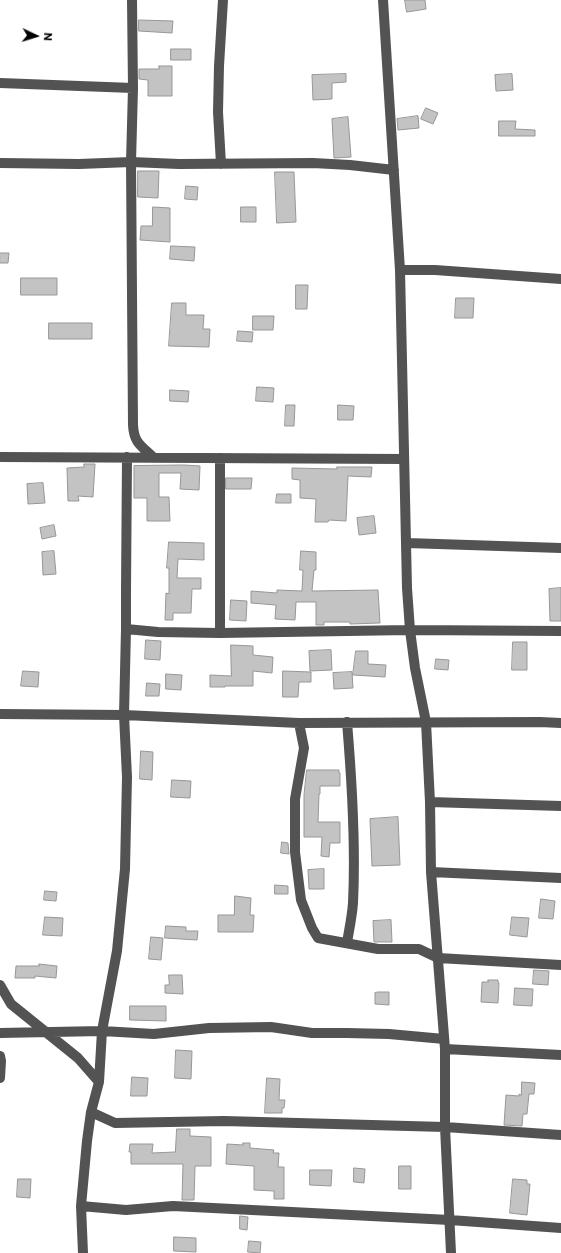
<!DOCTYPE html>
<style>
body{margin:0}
#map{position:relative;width:561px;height:1253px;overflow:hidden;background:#fff;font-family:Commissioner,sans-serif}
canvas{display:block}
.north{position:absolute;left:16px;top:16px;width:40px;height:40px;-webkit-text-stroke:3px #fff;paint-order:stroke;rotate:94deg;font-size:11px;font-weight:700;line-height:16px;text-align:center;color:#000}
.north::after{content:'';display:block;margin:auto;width:14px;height:18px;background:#000;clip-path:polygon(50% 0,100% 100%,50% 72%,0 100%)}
</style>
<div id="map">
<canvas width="561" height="1253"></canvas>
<div class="north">N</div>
</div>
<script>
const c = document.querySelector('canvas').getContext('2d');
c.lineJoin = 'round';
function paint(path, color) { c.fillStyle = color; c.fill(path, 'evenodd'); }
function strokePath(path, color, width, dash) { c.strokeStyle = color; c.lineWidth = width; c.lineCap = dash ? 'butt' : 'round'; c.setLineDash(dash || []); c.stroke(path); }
const building = new Path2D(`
 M405,0H425L426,9L407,12Z
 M139,20L173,21L172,33L139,31Z
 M171,49H191V60H171Z
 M159,66H172V96H148V80L139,79V69H159Z
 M346,74V82L332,83V99L313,100L312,75Z
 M512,74L513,90L496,91L495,75Z
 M426,108L438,113L433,124L421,119Z
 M418,116L419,128L398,130L397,119Z
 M348,117L351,157L334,158L332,119Z
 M499,121H516L515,129L535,130V136H499Z
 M138,171H159L158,198L138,197Z
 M275,172H294L296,222L277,223Z
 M186,186L198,187L197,200L185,199Z
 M153,207L170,208V242L140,240L141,226H152Z
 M241,207H256V222H241Z
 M171,246L195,247L194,261L170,259Z
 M0,253H9L8,263H0Z
 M21,278H57V295H21Z
 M296,285H308L307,309H296Z
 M456,298H474L473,318H455Z
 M172,303H186V315H204L203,329H210L209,347L169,346Z
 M253,316H274L273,330H253Z
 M49,323H92V339H49Z
 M238,331L253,332L252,342L237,341Z
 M257,387L274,388L273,402L256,401Z
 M170,390L189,391L188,402L170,401Z
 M286,405H295L294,426H285Z
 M338,405L354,406L353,420H338Z
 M84,464H95L93,497L78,496L79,501H68L67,468L84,467Z
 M184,465L200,466L199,490L180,489L181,473H159V497H169L170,521H147V498H134V466Z
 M337,467H372L371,477L348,476L346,521L329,520L328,522H315L316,499L300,498V480L292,479V468L337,469Z
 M226,478H252L251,489H226Z
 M43,483L45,503L28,504L27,484Z
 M277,494H291V503H276Z
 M374,516L376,533L359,535L357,518Z
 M54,525L56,536L42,539L40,528Z
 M169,542L204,543V560L178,559L177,578H201V589H192L191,613H173V620H165L166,593L169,594V568H167Z
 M54,551L56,574L43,575L42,552Z
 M301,551L316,552V570H314L312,591L378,590L380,623L350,624V622H324V625H316V602H296L295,620L275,619L276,605L251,603V591L277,593V590L302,591L303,570H300Z
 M561,588V621H550L549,589Z
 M231,600L247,601L246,621L230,620Z
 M146,640L161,641L160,660L145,659Z
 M513,642H527V670H512Z
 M231,645L253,646V655L273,657L272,673L253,671V686H225V687H210V675L231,676Z
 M331,650L332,670L310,671L309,651Z
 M356,651H368V664L386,665L385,677L353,675Z
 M436,659L449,660L448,670L435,669Z
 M23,671L39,672L38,687L21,686Z
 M283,671L311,672V682H299L298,697H283Z
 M352,672L353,688L334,689L333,673Z
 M166,674L182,675L181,690L166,689Z
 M147,683L160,684L159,696H146Z
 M141,751L153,752L152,780L140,779Z
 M307,770H339V773H340V786H320V794H319L318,822H340V843H330L329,857L321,856L322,837H304V795Z
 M172,780L191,781L190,798L171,797Z
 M398,817L400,865L372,866L370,819Z
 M282,842L288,843L289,854L281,853Z
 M324,869V889H309L308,870Z
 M275,885L288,886V894H275Z
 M45,891L57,892L56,901L44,900Z
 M235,896L251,898L250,915H254L253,932H218V915H234Z
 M541,899L555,901L553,919L539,918Z
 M45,917L63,918L62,936L43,935Z
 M512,917L529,918L527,937L510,935Z
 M391,920L392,942H374L373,921Z
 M166,926L186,927V931H198L197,940L165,938Z
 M151,937L163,938L161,960L149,959Z
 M39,964L57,966L56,978L35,976V978H15L16,966H39Z
 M534,970L549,971L548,985L533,984Z
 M169,975H182L183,994L165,993V985H169Z
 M488,980H498V982L499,983L498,1003L481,1002L482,982H488Z
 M515,988L533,989L532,1006L514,1005Z
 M378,992H389V1005L375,1004V993Z
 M130,1006H166V1021L130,1020Z
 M176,1050L192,1051L191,1079L175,1078Z
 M132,1077L148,1078L147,1096H131Z
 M267,1078L280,1079L279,1100H285L284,1108H282V1113H265Z
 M522,1082L535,1083L534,1094H529L527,1114H523L522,1126L504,1125L506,1095L519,1096V1094L521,1095Z
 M177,1129H190V1136L211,1137V1166H195L194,1200H182L183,1164H131V1152H129L130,1144H153L152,1153L175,1152Z
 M243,1143H250V1148L274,1150L273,1153H279L278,1167H284V1199H274V1191L254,1190V1166L226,1164L227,1144L243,1145Z
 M399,1166H411V1189H399Z
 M354,1168L365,1169L364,1183L354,1182Z
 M310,1170H332L331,1186L310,1185Z
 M18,1179H31L30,1198L17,1197Z
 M513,1179L527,1180V1184H530L527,1215L510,1213Z
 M240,1216L248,1217L247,1230L240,1229Z
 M174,1237L196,1238V1252L174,1251Z
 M249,1241L261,1242L260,1253L248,1252Z`);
const minor = new Path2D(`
 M132,0L133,88L131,162L133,425C134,444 142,446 154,458
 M383,0L400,270L407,588L410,630L415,668L426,722L430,802L431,872L445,1049V1127L451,1253
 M0,83L133,88
 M0,163L79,164L131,162L179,164L313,163L350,165L394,170
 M221,164L218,112L219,66L223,0
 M400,270H435L561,279
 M0,457L404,459
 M407,543L561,548
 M126,629L158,632L220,633L410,630L561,631
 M220,633V458
 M0,714L124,715L299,723L540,722L561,723
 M347,722C352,782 356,843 353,903C352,917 349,930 347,943
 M299,723L304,748L295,799V852L301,900L312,928L318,938L378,949H419L438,958L561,965
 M430,802L561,806
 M431,872L561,878
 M0,985L11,1004L78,1058L99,1082
 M0,1033L102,1031L154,1034L209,1028L271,1027L312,1033H347L389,1034L444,1039
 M445,1049L561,1055
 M0,1056L1,1061L0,1078
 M91,1112L115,1123L224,1121L445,1127L561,1135
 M81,1206L126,1210L173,1206L450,1220L561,1228
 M83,1253L81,1206L87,1141L91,1112L99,1082L102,1031L117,951L125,869L127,777L124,715L126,629V590L127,457`);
paint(building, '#c3c3c3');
strokePath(building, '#979797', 1);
strokePath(minor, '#535353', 10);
</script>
